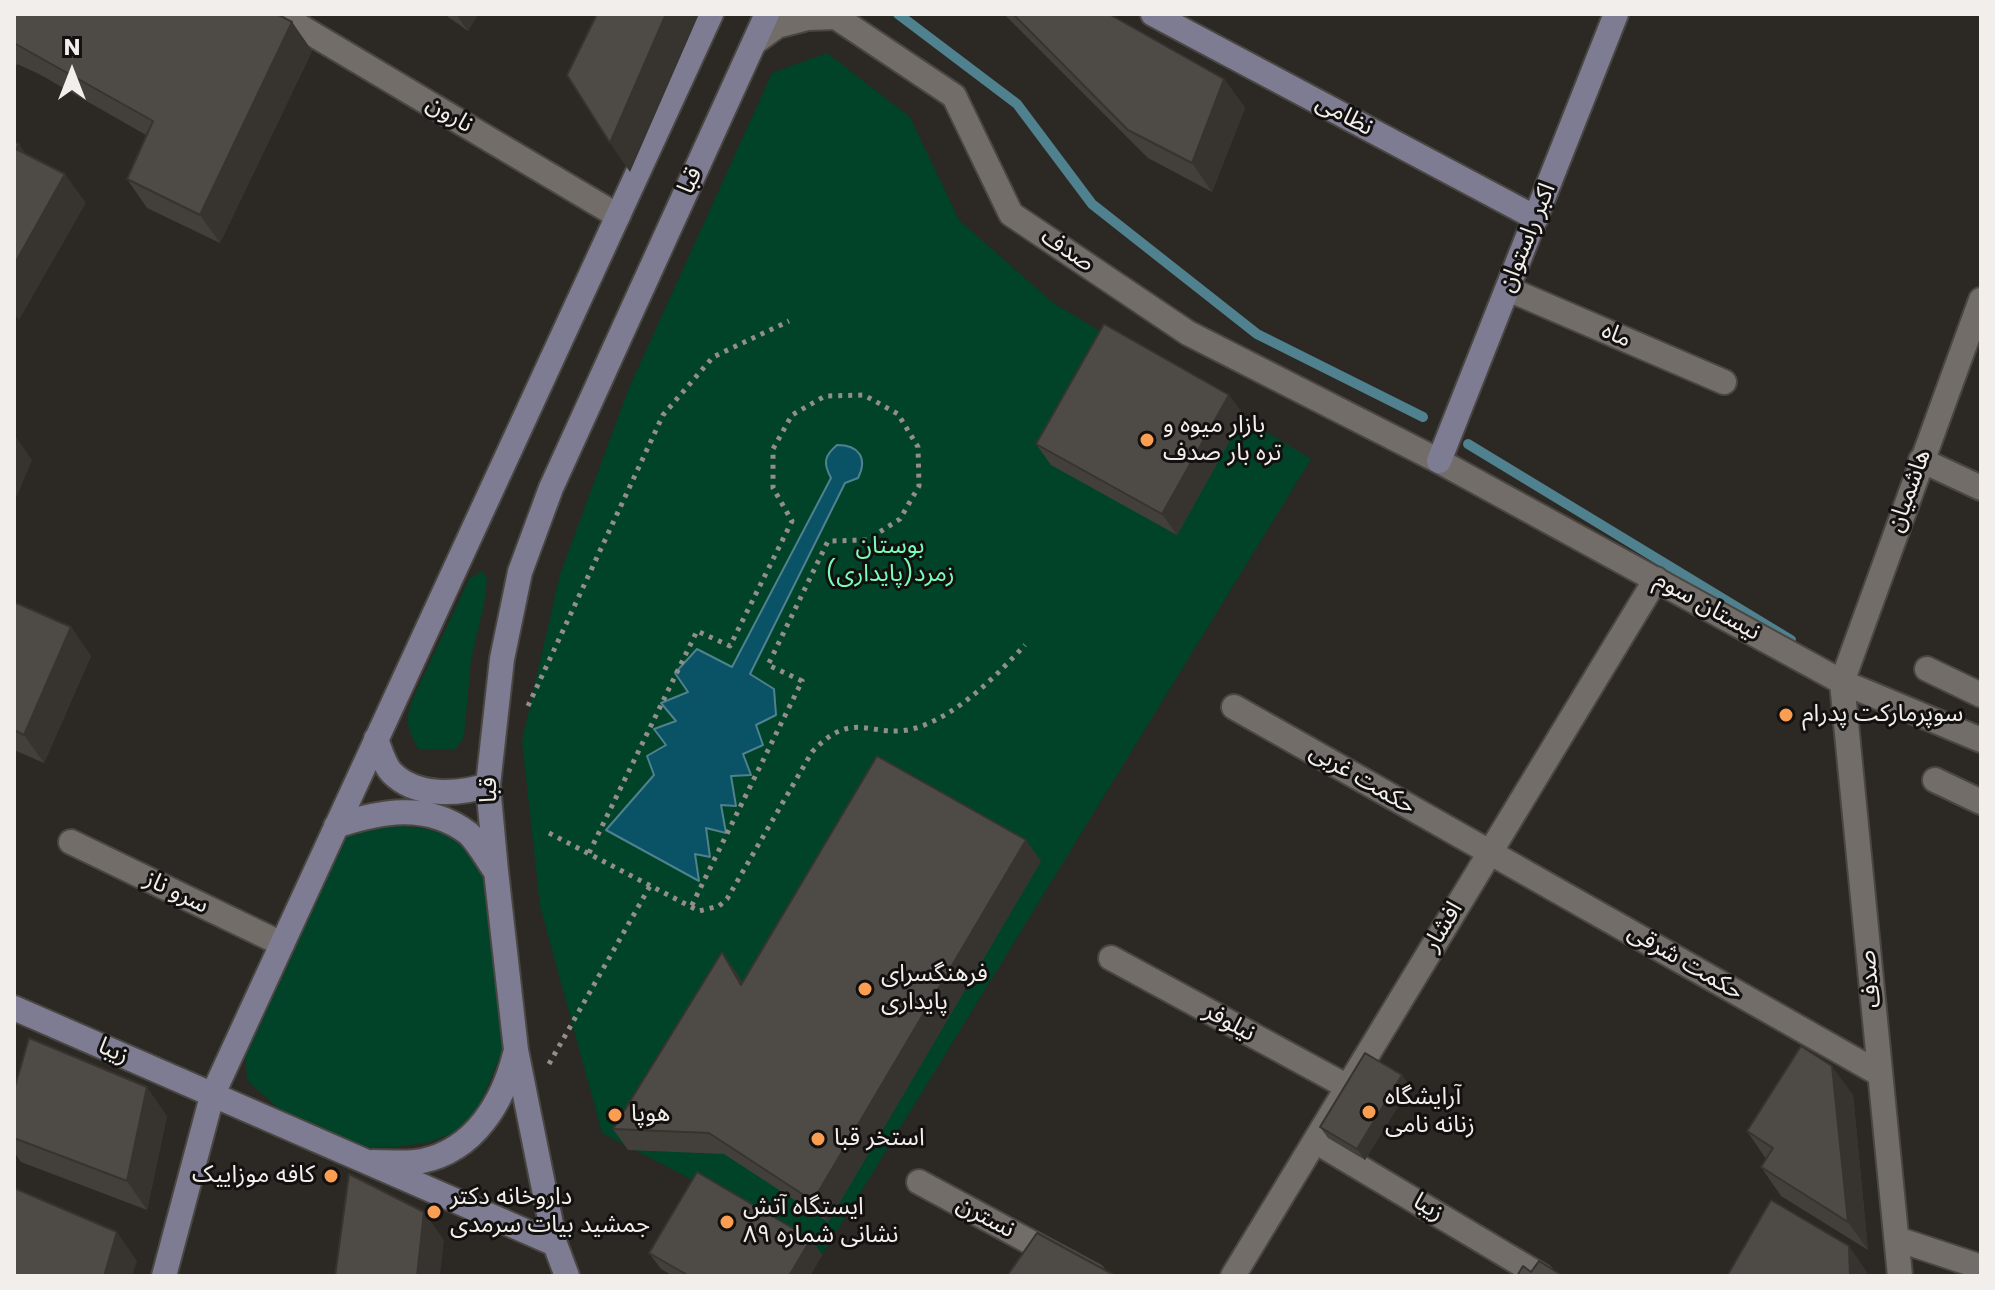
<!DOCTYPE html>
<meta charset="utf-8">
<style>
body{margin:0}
#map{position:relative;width:1995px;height:1290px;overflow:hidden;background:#2c2824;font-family:Poppins,sans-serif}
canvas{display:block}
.frame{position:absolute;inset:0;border:16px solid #f1eeeb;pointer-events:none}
.north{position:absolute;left:32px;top:32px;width:80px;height:80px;-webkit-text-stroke:6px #13110f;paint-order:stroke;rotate:0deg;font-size:22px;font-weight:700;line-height:32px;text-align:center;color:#f1eeeb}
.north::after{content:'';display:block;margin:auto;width:28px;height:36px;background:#f1eeeb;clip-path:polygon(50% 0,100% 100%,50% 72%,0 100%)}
</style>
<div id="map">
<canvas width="1995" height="1290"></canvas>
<div class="frame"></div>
<div class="north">N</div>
</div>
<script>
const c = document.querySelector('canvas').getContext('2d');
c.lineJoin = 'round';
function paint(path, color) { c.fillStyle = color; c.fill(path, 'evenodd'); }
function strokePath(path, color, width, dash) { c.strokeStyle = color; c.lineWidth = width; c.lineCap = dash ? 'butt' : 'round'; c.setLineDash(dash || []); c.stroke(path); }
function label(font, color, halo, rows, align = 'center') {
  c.font = font + ' Poppins,"Noto Sans Arabic",sans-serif'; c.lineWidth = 6; c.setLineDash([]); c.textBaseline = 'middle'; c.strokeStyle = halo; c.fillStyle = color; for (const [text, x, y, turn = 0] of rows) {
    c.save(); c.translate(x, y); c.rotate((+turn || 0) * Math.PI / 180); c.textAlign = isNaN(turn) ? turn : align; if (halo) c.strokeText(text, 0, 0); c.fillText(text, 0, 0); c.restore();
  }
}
const green = new Path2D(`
 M827,53L910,117L959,220L1052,302L1311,459L822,1255L708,1188L602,1133L540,906L522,741L560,574L629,388L772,73Z
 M482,571L487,579L484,604L471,660L464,736L456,749H419C407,730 405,720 412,700L469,579Z
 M382,823L443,831L462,844L485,875L506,1042L478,1109L460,1130L430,1142L396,1147H362L283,1113L247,1080L245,1040L341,832Z`);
const water = new Path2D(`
 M837,445C859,445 868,458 858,478L845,483L750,674L774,689L776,715L756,725L763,745L743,754L751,775L731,776L736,806L721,805L726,833L706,828L710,857L695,854L699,881L606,830L654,775L647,756L666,745L654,729L676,721L661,703L688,692L675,673L697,649L732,667L831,478C823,463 824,456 837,445Z`);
const stream = new Path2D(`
 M898,14L1017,104L1092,204L1257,334L1423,417
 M1468,444L1791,640`);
const path = new Path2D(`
 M528,706L663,415L713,357L789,321
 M549,833L699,911L719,906L727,899L812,752C855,706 872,741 916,728C958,715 996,676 1025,645
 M589,853L697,631L730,646L792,521L773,488V449L792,415L825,396L864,395L898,414L918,447L919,486L900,519L867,540L828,541L768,665L802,681L691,907
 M549,1064L650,886`);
const street = new Path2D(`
 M279,14L618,216
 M755,42L777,26L808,18L836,17L954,96L1011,214L1188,333L1439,461L1842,682L1981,740
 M1508,289L1724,382
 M1921,460L1981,488
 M1927,669L1981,695
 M1234,707L1880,1074
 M1935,780L1981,802
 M71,842L282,944
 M1111,958L1348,1087
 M1315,1141L1541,1276
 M919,1182L1093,1276
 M1897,1239L1981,1267
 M1233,1276L1656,579
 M1900,1276L1842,682L1981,300`);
const secondary = new Path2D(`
 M1153,14L1536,218
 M1439,461L1616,14
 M376,739C380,749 384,765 392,773C416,797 458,795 488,785
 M336,826C380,811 427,802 468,833C478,842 486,858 494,869
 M14,1008L555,1244
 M373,1162C388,1162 407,1164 422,1161C475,1150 503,1102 515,1054
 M164,1276L212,1096L711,14
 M567,1276L555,1244L516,1050L496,871L488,785L502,659L520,572L551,488L767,14`);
const wall = new Path2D(`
 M14,14L292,22L312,51L220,243L147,208L127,179L146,135L39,74L17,64L14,71Z
 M444,14H478L468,31Z
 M1004,14H1109L1224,79L1245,108L1212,192L1148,158Z
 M1244,415L1177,535L1051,465L1036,444Z
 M14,602L71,627L91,656L44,763L14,750Z
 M1041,861L828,1222L724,1154L628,1150L613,1129L736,972L742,983Z
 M1402,1075L1410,1087L1365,1160L1328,1138L1320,1127Z
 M14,1090L167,1116L147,1210L21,1162L14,1152Z
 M1853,1095L1868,1250L1781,1196L1761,1167L1766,1159L1747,1131Z
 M811,1239L822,1255L810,1276H673L661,1269L649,1253Z`);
const shadedWall = new Path2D(`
 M456,14H478L468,31Z
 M666,14H699L630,172L610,143Z
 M292,22L312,51L220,243L200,215Z
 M1224,79L1245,108L1212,192L1192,163Z
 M19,144L39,173L16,149Z
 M65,174L86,203L19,320L14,314V265Z
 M1229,395L1244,415L1177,535L1162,514Z
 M14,434L32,460L14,503Z
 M71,627L91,656L44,763L24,735Z
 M1026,840L1041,861L828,1222L813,1201Z
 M722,952L736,972L756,1005L741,985Z
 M1832,1066L1853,1095L1868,1250L1848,1222Z
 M1402,1075L1410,1087L1365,1160L1357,1149Z
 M147,1087L167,1116L147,1210L127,1181Z
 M424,1212L444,1240L440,1276H417Z
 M117,1232L137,1261L132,1276H104Z
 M811,1239L822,1255L810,1276H789Z
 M1849,1246L1869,1275V1276H1850Z`);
const building = new Path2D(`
 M14,14H277L292,22L200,215L127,179L153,121L14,43Z
 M597,14H666L610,143L567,75Z
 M1013,14H1109L1224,79L1192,163L1128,130Z
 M14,142L19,144L16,149L65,174L14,265Z
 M1104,324L1229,395L1162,514L1036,444Z
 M14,602L71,627L24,735L14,730Z
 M877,756L1026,840L813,1201L709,1133L613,1129L722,952L741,985Z
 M29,1038L147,1087L127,1181L14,1138V1090Z
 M1801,1046L1832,1066L1848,1222L1761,1167L1773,1148L1747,1131Z
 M1365,1053L1402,1075L1357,1149L1320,1127Z
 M697,1172L811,1239L789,1276H689L649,1253Z
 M349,1174L424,1212L417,1276H335Z
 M14,1188L117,1232L104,1276H14Z
 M1771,1200L1849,1246L1850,1276H1727Z
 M1037,1233L1116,1276H1007Z
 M1539,1261L1563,1276H1517L1523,1266L1531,1272Z`);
const markers = [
 [1147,440,8,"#fb9e51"],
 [1786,715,8,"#fb9e51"],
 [865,989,8,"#fb9e51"],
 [1369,1112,8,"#fb9e51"],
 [615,1115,8,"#fb9e51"],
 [818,1139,8,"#fb9e51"],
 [331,1176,8,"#fb9e51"],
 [434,1212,8,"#fb9e51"],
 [727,1222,8,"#fb9e51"]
];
const streetNames = [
 ["نارون",449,115,31],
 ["نظامی",1344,116,28],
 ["قبا",691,181,-65],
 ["اکبر راستوان",1528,238,-68],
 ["صدف",1067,251,34],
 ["ماه",1616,336,23],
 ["هاشمیان",1910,491,-70],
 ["نیستان سوم",1707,607,29],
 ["حکمت غربی",1362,780,30],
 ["قبا",490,790,-91],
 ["سرو ناز",176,893,26],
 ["افشار",1444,927,-59],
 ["حکمت شرقی",1685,963,30],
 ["صدف",1871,979,-96],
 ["نیلوفر",1229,1023,29],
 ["زیبا",113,1052,24],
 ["زیبا",1428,1208,31],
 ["نسترن",985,1218,28]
];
const poiNames = [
 ["بازار میوه و",1163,426],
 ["تره بار صدف",1163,454],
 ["سوپرمارکت پدرام",1802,715],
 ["فرهنگسرای",881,975],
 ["پایداری",881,1003],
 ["آرایشگاه",1385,1098],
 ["زنانه نامی",1385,1126],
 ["هوپا",631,1115],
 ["استخر قبا",834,1139],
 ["کافه موزاییک",315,1176,"right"],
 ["داروخانه دکتر",450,1198],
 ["جمشید بیات سرمدی",450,1226],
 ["ایستگاه آتش",743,1208],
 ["نشانی شماره ۸۹",743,1236]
];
const parkNames = [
 ["بوستان",890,547],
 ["زمرد(پایداری)",890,575]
];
paint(green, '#004328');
paint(water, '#0a5266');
strokePath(water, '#4f818e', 2);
strokePath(stream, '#4f818e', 10);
strokePath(street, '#4a4642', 28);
strokePath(secondary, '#4a4642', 28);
strokePath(path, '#928e8b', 5, [4, 6]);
strokePath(street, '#736d69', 24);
strokePath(secondary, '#7e7c93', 24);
paint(wall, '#43403b');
paint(shadedWall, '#373430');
paint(building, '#4e4a45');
strokePath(building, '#373430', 2);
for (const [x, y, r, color] of markers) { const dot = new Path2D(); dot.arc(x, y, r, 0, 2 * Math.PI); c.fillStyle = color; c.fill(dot); strokePath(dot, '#13110f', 3); }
label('24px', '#f1eeeb', '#13110f', streetNames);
label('24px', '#f1eeeb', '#13110f', poiNames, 'left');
label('24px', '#7afcb9', '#13110f', parkNames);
</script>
